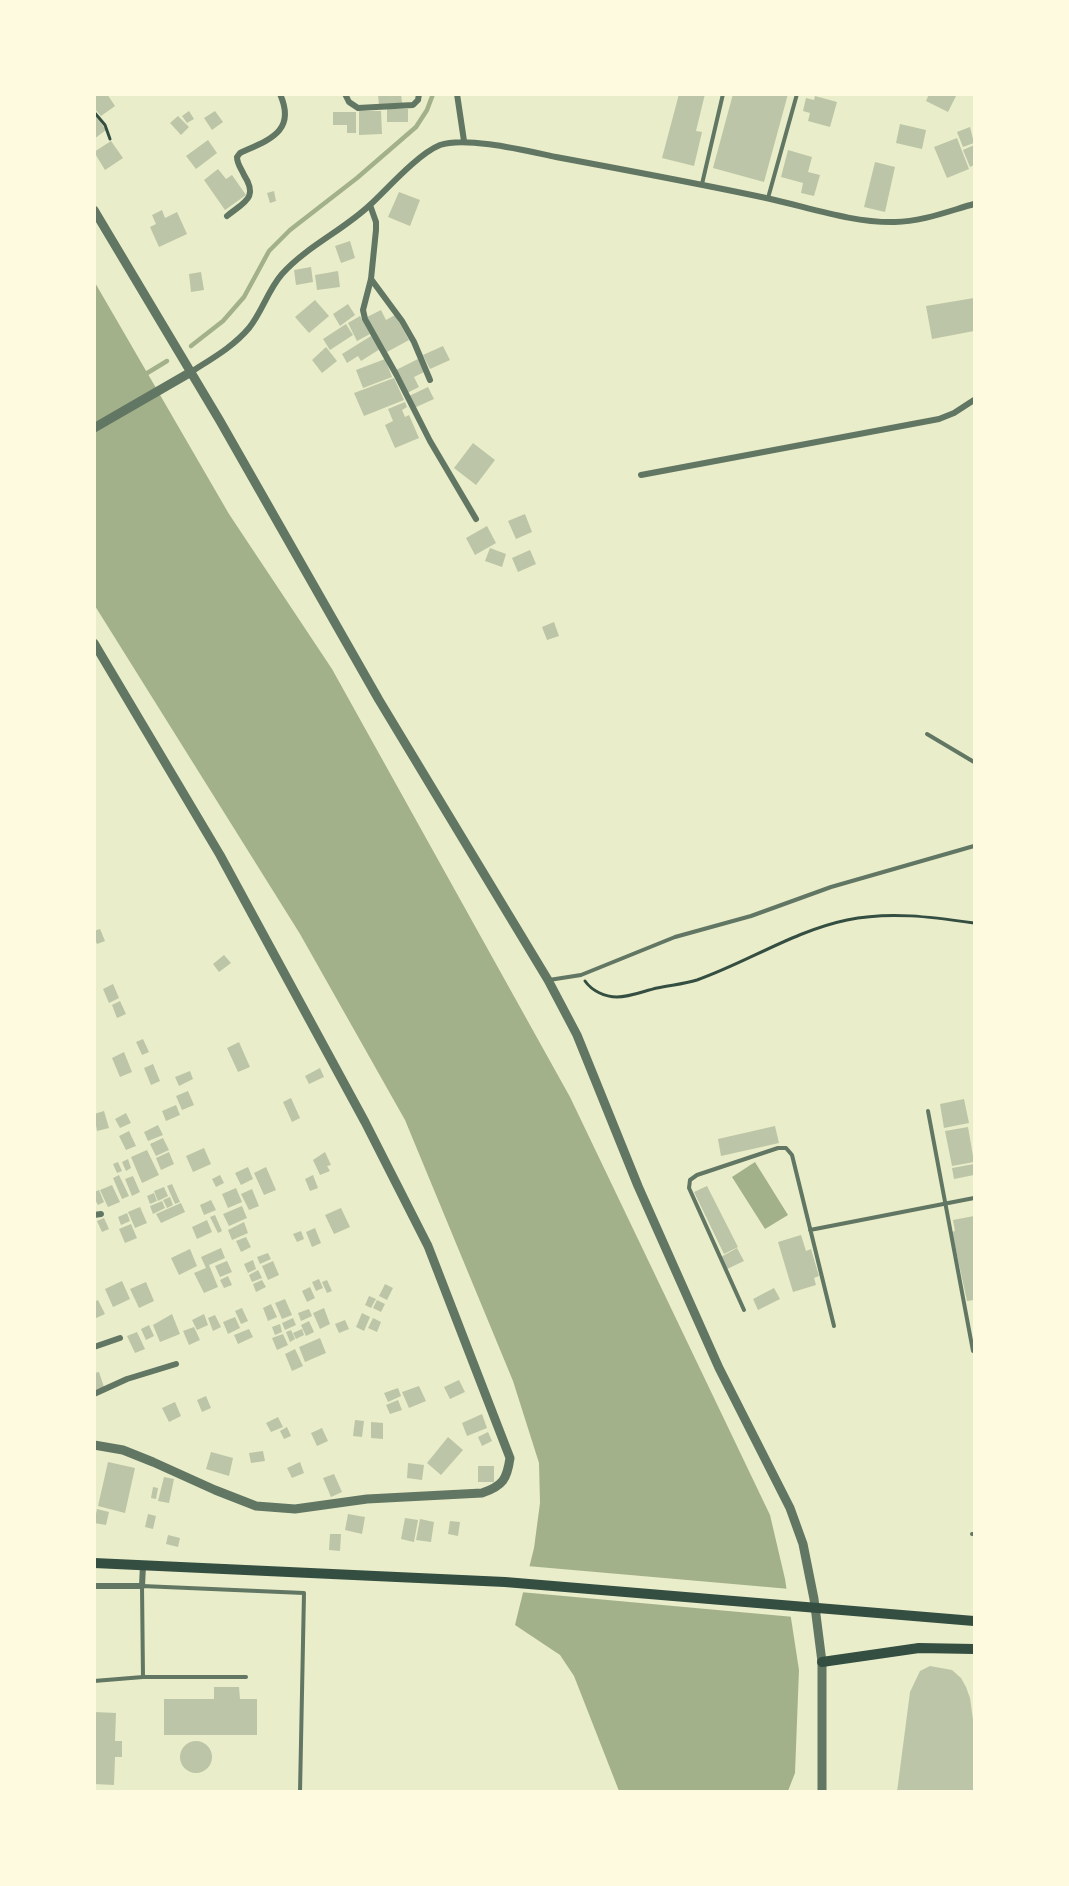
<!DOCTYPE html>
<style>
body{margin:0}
#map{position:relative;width:1069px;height:1886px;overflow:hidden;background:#e9edc9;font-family:"Archivo Narrow",sans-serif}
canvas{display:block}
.frame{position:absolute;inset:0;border:96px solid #fefae0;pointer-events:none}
</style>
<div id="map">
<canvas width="1069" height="1886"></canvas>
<div class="frame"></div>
</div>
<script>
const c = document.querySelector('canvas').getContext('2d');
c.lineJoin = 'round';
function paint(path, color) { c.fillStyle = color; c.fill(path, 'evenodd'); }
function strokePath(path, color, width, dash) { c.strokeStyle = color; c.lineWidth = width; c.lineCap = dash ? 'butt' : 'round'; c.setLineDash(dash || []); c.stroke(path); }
const water = new Path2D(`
 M94,281L229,514L332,669L570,1097L770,1515L785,1579L799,1670L795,1773L788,1791H619L574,1676L560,1655L515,1625L534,1548L540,1503L539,1463L513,1381L405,1120L300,934L95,606Z
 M755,1162L788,1215L765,1229L732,1177Z`);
const pier = new Path2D(`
 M527,1566L790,1589L794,1617L520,1592Z`);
const stream = new Path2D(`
 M191,346L223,321L244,297L269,251L290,230L357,178L416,127L427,110L433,94
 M144,375L167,361`);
const building = new Path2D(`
 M94,94H107L115,106L101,116L94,108Z
 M378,94H401L402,103L379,105Z
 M679,94H705L696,131L702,132L694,166L662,158Z
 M733,94H788L764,182L713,168Z
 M929,94H957L948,112L926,101Z
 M815,96L837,102L830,127L808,121L810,113L803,111L806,98L814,100Z
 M387,109H408V122H387Z
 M189,111L194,119L187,123L182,116Z
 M215,111L223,122L212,130L204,118Z
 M359,111H381L382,134L359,135Z
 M333,112H356V133H347V125H333Z
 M94,114L106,130L94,139Z
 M178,116L189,127L181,135L170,123Z
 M900,124L926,130L922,149L896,143Z
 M970,127L974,143L963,147L957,132Z
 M957,138L969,169L947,178L934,147Z
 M208,140L217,153L196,169L186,156Z
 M111,141L123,158L105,170L94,152Z
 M974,145V165L970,167L963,150Z
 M788,150L812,157L808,172L820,175L814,196L801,193L803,183L781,177Z
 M875,162L895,167L885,212L864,207Z
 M218,169L226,179L232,175L246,195L225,210L204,180Z
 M274,191L276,201L270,203L267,193Z
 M399,192L420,200L410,226L388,217Z
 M162,210L165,218L177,212L187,234L159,247L150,227L156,224L152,215Z
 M350,241L355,258L341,263L335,246Z
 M311,267L313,282L296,285L294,270Z
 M338,271L340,287L317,290L315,275Z
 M201,272L204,290L191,292L189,274Z
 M974,298V331L932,339L926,306Z
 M315,300L329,316L309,333L295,317Z
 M348,304L355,315L340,326L333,314Z
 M381,310L386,320L395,315L409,340L387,352L367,317Z
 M360,316L370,334L357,341L348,323Z
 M346,324L353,335L330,350L323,339Z
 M371,336L380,349L361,361L358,356L347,363L342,354Z
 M443,346L450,360L430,369L423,355Z
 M326,347L337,361L322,373L312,360Z
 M385,359L392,377L363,388L356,370Z
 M418,359L424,372L414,377L419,387L407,393L396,370Z
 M394,378L404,400L364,416L354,393Z
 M428,387L434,399L414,408L409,396Z
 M405,402L407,407L402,410L405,417L409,415L419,438L395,448L385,425L393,421L388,409Z
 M473,443L495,460L476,485L454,468Z
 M525,514L532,532L516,539L508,521Z
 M487,526L496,543L475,555L466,538Z
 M490,548L506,554L502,567L485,561Z
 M530,550L536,564L518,572L512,558Z
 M554,622L559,636L547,640L542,627Z
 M100,929L105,941L97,944L94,937V931Z
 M224,955L231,963L219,972L213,964Z
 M113,984L119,998L109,1003L103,989Z
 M120,1001L126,1014L117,1018L112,1005Z
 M143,1039L149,1052L142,1055L136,1042Z
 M239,1042L250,1067L238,1072L227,1048Z
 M124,1052L132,1072L120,1077L112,1058Z
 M153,1064L160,1081L151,1085L144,1068Z
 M320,1068L324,1077L309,1084L305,1076Z
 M190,1071L193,1079L179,1086L175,1077Z
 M188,1091L194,1105L182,1110L176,1096Z
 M291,1098L300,1118L292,1122L283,1102Z
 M964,1099L969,1123L944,1128L940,1104Z
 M176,1105L180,1115L166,1121L162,1111Z
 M104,1111L109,1128L97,1131L94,1114Z
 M126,1113L131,1123L120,1128L115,1119Z
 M158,1125L163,1135L148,1141L144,1132Z
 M775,1126L779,1143L721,1156L718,1139Z
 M968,1127L974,1162L952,1166L945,1131Z
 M129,1131L136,1146L126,1150L119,1136Z
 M163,1138L169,1150L156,1156L150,1144Z
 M204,1148L211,1164L193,1172L186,1156Z
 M147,1150L159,1175L142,1183L131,1157Z
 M169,1152L174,1164L161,1170L156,1158Z
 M325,1152L331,1165L327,1166L330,1171L320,1175L313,1160Z
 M128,1159L131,1168L126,1171L122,1162Z
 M118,1162L122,1171L117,1173L113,1164Z
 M974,1164V1175L954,1179L952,1168Z
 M248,1167L253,1179L241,1185L235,1173Z
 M266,1167L276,1190L264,1195L254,1173Z
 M119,1175L129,1196L122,1199L113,1178Z
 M220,1175L224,1183L216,1187L212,1179Z
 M313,1175L318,1188L310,1191L305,1179Z
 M133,1176L140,1192L132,1196L125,1179Z
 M172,1184L180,1202L175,1204L167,1186Z
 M112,1185L120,1202L108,1207L100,1190Z
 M707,1186L738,1247L724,1254L694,1192Z
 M164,1187L168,1196L158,1201L154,1191Z
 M236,1188L242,1202L228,1208L222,1194Z
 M252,1189L259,1206L249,1210L241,1194Z
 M99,1190L104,1202L98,1205L94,1198V1192Z
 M154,1193L157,1201L150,1204L147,1196Z
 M170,1197L173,1205L167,1208L163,1200Z
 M211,1200L216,1210L204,1215L200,1205Z
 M162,1201L165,1208L153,1214L150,1206Z
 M181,1203L185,1212L161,1223L156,1214Z
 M242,1206L247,1218L229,1226L223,1214Z
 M140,1207L147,1223L135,1228L128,1212Z
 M341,1208L350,1227L334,1234L325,1215Z
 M127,1213L130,1221L121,1225L118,1217Z
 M215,1215L222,1231L218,1233L210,1217Z
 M974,1216V1300L967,1301L952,1232L955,1231L953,1220Z
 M104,1218L109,1229L102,1232L97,1221Z
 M207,1220L212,1232L197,1239L192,1227Z
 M244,1222L248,1233L232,1240L228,1230Z
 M131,1224L137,1238L125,1243L119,1229Z
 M315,1228L321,1243L312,1247L306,1232Z
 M301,1231L304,1239L297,1242L293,1234Z
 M801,1235L806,1251L811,1249L819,1276L814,1278L816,1285L793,1292L778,1242Z
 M246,1237L251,1247L241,1252L236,1241Z
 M221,1248L225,1258L209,1265L218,1287L204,1293L194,1273L206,1268L201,1257Z
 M737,1248L744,1261L727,1269L721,1257Z
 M190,1249L197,1266L179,1275L171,1258Z
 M268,1253L271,1259L260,1264L257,1257Z
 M253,1260L256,1269L248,1273L244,1264Z
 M227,1261L232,1272L220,1277L215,1266Z
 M273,1261L279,1275L268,1280L262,1266Z
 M258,1270L262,1278L252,1282L249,1275Z
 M228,1276L232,1285L224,1288L220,1280Z
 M319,1279L323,1288L316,1291L312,1282Z
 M262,1280L266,1287L256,1292L253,1284Z
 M327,1280L332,1291L327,1293L322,1282Z
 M122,1281L130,1299L113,1307L105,1289Z
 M146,1282L154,1301L139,1308L130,1289Z
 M385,1284L393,1288L387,1300L379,1296Z
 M310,1287L315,1298L307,1302L302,1291Z
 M774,1288L780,1299L758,1310L753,1299Z
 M369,1296L376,1299L371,1308L365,1305Z
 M285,1299L292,1315L282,1319L275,1303Z
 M98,1300L105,1314L94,1319V1302Z
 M377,1300L385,1304L381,1312L373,1308Z
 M271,1304L277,1317L268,1321L263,1308Z
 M242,1308L248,1321L241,1324L235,1311Z
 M324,1308L330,1324L320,1329L313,1313Z
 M309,1309L312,1316L301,1321L298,1313Z
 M362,1313L370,1317L364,1331L356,1327Z
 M172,1314L180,1334L160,1342L153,1325Z
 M204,1314L208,1325L197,1330L192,1320Z
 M215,1315L221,1327L213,1331L208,1318Z
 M235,1317L240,1328L228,1334L223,1322Z
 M293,1318L296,1325L285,1330L282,1323Z
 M373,1318L381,1322L377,1332L368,1328Z
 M345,1320L349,1329L339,1333L335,1324Z
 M309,1321L314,1332L306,1336L301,1325Z
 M280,1324L282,1332L275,1335L272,1327Z
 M149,1325L154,1336L146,1340L141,1329Z
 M194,1327L200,1340L189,1345L183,1331Z
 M249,1329L253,1337L238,1344L234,1335Z
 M302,1329L304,1335L296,1339L293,1333Z
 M291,1330L295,1339L290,1342L286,1332Z
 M137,1332L145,1349L135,1353L127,1336Z
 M283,1334L288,1345L277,1350L272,1338Z
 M320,1338L326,1353L305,1362L299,1347Z
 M295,1349L303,1366L292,1371L285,1354Z
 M99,1372L104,1387L94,1390V1373Z
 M459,1380L465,1392L450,1399L444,1387Z
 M419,1386L426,1401L409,1408L402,1392Z
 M398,1388L401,1396L388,1402L384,1393Z
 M206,1396L211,1408L202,1412L197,1400Z
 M398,1400L402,1410L390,1414L386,1405Z
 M175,1402L181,1416L169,1422L162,1408Z
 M482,1414L487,1428L467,1436L462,1423Z
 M278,1417L283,1427L271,1432L266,1423Z
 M355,1420L364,1421L362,1437L353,1436Z
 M371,1422L383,1423V1439L371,1438Z
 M287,1427L291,1436L284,1439L280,1431Z
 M322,1428L328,1441L317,1446L311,1433Z
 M488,1432L492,1441L482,1446L478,1437Z
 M448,1437L463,1450L441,1475L427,1463Z
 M263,1451L265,1461L251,1463L249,1453Z
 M211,1452L233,1458L229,1476L206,1469Z
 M108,1462L135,1468L125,1513L98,1506Z
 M300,1462L304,1473L292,1478L287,1468Z
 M408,1463L424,1465L422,1480L407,1478Z
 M478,1466H494V1482H478Z
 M334,1474L342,1492L331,1497L323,1478Z
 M164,1477L174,1479L169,1503L158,1501Z
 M153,1487L158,1488L156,1499L151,1498Z
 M97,1509L109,1512L106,1525L94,1523Z
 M148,1514L156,1516L153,1529L145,1527Z
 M348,1514L365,1517L362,1534L345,1530Z
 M405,1518L418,1520L414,1542L401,1539Z
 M420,1519L434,1522L431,1542L416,1540Z
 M450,1521L460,1522L458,1536L448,1534Z
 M330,1534H341L340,1551L329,1550Z
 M168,1535L180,1538L178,1547L166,1544Z
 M930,1666L952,1670L961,1678L966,1687L970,1698L974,1727V1792H897L910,1692L920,1671Z
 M214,1687H239L240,1699H257V1735H164V1699H214Z
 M94,1712L116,1713L115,1741H122V1757H115L114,1785L94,1784Z
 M180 1757a16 16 0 1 1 32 0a16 16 0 1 1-32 0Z`);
const path = new Path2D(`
 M94,112L105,125L110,139
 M585,981C592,991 605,997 617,997C630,997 644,991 657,988C671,985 684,984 697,980C748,962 794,931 847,920C889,911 932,917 974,923`);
const service = new Path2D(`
 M702,184L723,94
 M768,198L797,94
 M927,734L974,762
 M549,980L581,975L675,937L751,916L831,887L974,846
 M928,1111L973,1351
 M810,1230L974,1198
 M744,1310L689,1188L690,1180L697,1175L778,1148H786L792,1155L834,1326
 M972,1534H974
 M143,1677L142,1586L304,1593L300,1792
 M94,1681L143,1677H246`);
const minor = new Path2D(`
 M345,94L349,102L358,108L413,105L418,100L419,94
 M457,94L464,141
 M370,205L376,222V230L371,279L363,310L365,319L396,374L430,441L476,519
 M227,216C244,202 259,198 244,175C241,168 237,164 237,157L240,153C268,140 297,132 280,94
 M371,279L402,321L414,342L430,380
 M191,372C211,359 233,347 249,328C262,312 268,290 282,274C307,246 344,230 371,204C389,187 418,154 440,145C466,136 527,151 556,157C626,170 696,183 766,198C808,207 852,223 895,222C921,222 949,211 974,204
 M641,475L939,419L954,413L974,400
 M94,1215L101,1214
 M94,1347L120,1338
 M94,1394L127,1379L176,1364
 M94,1586H142L143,1565`);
const tertiary = new Path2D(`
 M94,210L220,421L379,700L548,980L577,1035L638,1186L678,1276L719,1368L790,1508L803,1544L814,1599L822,1662V1792
 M94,428L191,372
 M94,643L220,855L365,1122L428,1246L510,1458C507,1479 503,1486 482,1493L367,1499L295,1509L256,1506L215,1490L153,1462L123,1450L94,1445`);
const secondary = new Path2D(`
 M94,1563L505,1582L974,1621
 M822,1662L919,1648L974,1649`);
paint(water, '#a3b18a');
paint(pier, '#e9edc9');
strokePath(stream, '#a3b18a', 4.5);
paint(building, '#bcc5a7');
strokePath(path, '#344e41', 3);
strokePath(service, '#617663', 4);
strokePath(minor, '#617663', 6);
strokePath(tertiary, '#617663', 9);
strokePath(secondary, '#344e41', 10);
</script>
